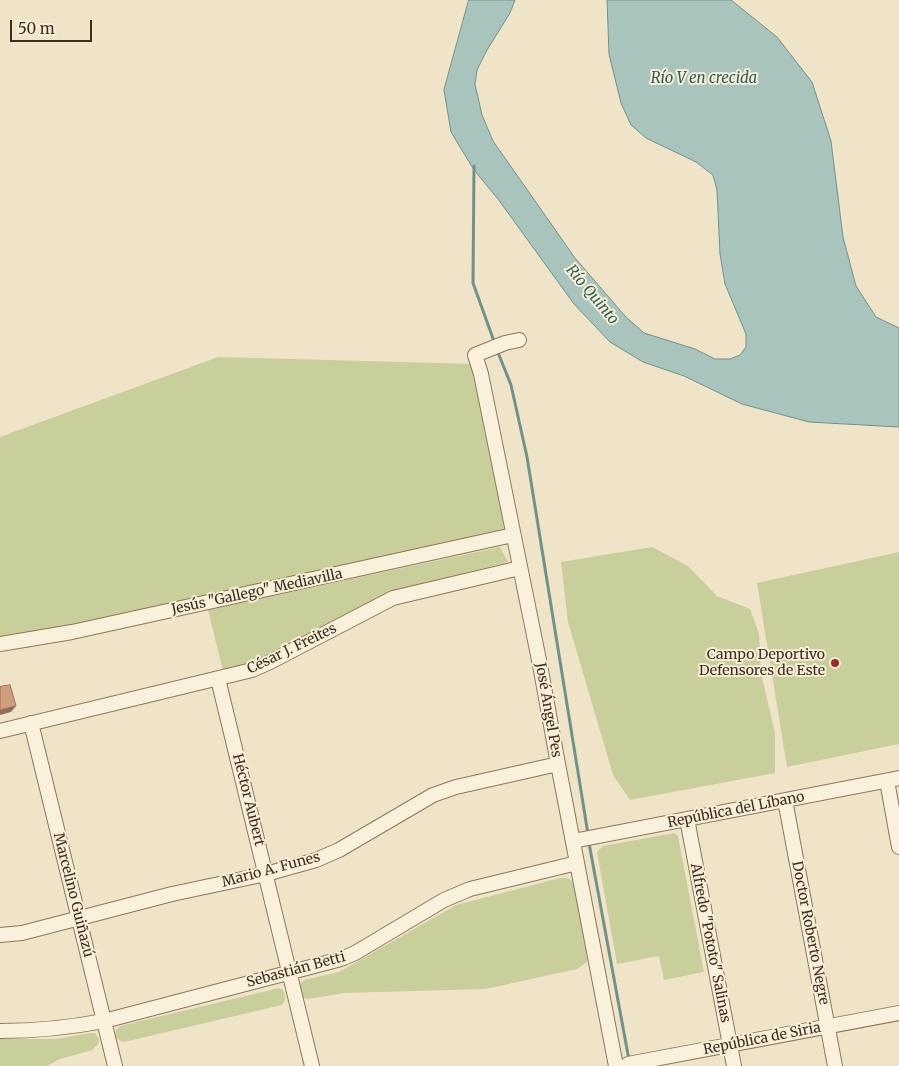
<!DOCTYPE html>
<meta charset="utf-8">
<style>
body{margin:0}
#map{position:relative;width:899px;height:1066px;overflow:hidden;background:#f0e4c8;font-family:Merriweather,serif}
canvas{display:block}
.scale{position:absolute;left:10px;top:20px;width:82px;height:22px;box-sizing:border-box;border:2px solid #3d2e20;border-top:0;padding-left:6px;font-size:15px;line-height:18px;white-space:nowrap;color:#3d2e20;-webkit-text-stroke:4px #f7eed8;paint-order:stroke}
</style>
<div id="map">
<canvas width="899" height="1066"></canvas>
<div class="scale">50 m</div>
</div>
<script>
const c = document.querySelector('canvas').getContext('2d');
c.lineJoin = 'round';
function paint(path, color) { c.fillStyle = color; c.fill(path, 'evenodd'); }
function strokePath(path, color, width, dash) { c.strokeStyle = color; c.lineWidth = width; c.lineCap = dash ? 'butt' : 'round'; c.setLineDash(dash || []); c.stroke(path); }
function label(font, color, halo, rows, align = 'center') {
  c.font = font + ' Merriweather,serif'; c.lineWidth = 4; c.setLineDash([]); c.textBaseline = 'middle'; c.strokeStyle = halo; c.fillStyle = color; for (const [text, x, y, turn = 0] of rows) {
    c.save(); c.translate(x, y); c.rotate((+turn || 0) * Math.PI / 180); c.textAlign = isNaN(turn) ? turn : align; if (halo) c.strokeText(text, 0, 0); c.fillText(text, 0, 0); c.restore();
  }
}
const green = new Path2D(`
 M218,357L475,364L507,528L337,569L37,632L0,638V437Z
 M500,547L508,562L394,591L269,656L223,671L208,610Z
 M652,547L688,566L717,596L750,609L759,633L761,673L775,733V773L630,800L613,775L568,622L561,562Z
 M899,552V744L787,767L757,583Z
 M674,833L678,836L704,972L664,980L659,956L617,964L597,852L603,846Z
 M560,878C567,878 571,878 574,884L587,956V962L577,969L486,989L344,993L308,999L303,998L301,993L300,984L304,980L339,972L456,905Z
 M279,988L283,990C286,997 286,1000 282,1005L124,1042L120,1041L115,1036L116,1030L120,1026Z
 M90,1033H95L99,1039V1043L92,1050L60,1059L47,1066H0V1039H56Z`);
const water = new Path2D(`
 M469,0H515L510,13L487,50L477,70L475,84L482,115L493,141L575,258L625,316L644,333L695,349L715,359H730L740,355L746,347V334L725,284L720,254L717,190L713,175L696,162L646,138L631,125L621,103L609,54L607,0H731L777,37L812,82L831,141L843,237L856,286L876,317L899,328V427L809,422L742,404L684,376L643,362L610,342L574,304L498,199L474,170L451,132L444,90Z`);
const stream = new Path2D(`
 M474,166L473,283L495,344
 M497,350L511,385L527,457L588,834
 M589,843L629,1060`);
const minor = new Path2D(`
 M519,340L505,343L475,355L481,374L540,665L558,764L616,1066
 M0,644L72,632L513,535
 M218,679L312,1066
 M31,723L115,1066
 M0,731L252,670L270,662L393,598L520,568
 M887,781L899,847
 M785,800L835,1066
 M687,819L734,1066
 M573,841L899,778
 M0,935L22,933L172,894L266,874L316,860L339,850L433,795L456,787L558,764
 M0,1031C37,1031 67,1028 104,1021L341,959L355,953L444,900L470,889L577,863
 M626,1066L628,1064L899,1013`);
const shadedWall = new Path2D(`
 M16,706L11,712L0,715V710Z`);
const building = new Path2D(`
 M10,685L16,706L0,710V687Z`);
const markers = [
 [835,663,5,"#9e2a2b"]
];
const streetNames = [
 ["Jesús \"Gallego\" Mediavilla",257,592,-12],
 ["César J. Freites",292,649,-26],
 ["José Ángel Pes",548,710,80],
 ["Héctor Aubert",248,800,76],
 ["República del Líbano",736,810,-11],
 ["Mario A. Funes",271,870,-15],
 ["Marcelino Guiñazú",73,895,76],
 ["Doctor Roberto Negre",810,933,79],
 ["Alfredo \"Pototo\" Salinas",710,943,79],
 ["Sebastián Betti",296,970,-15],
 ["República de Siria",762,1039,-11]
];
const poiNames = [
 ["Campo Deportivo",825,655],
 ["Defensores de Este",825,671]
];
const waterNames = [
 ["Río V en crecida",704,79],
 ["Río Quinto",592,295,50]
];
paint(green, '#c9cf9b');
paint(water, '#a9c4bc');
strokePath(water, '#6f938a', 1);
strokePath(stream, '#6f938a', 3);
strokePath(minor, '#8d765c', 16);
strokePath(minor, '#faf1dc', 14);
paint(shadedWall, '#916f58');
paint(building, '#cf9f7d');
strokePath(building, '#916f58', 1);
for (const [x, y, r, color] of markers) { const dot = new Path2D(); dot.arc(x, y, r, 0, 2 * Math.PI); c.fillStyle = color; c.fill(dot); strokePath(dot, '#f7eed8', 2); }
label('14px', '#3d2e20', '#f7eed8', streetNames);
label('14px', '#3d2e20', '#f7eed8', poiNames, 'right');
label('italic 15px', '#2f5d5a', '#f7eed8', waterNames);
</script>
